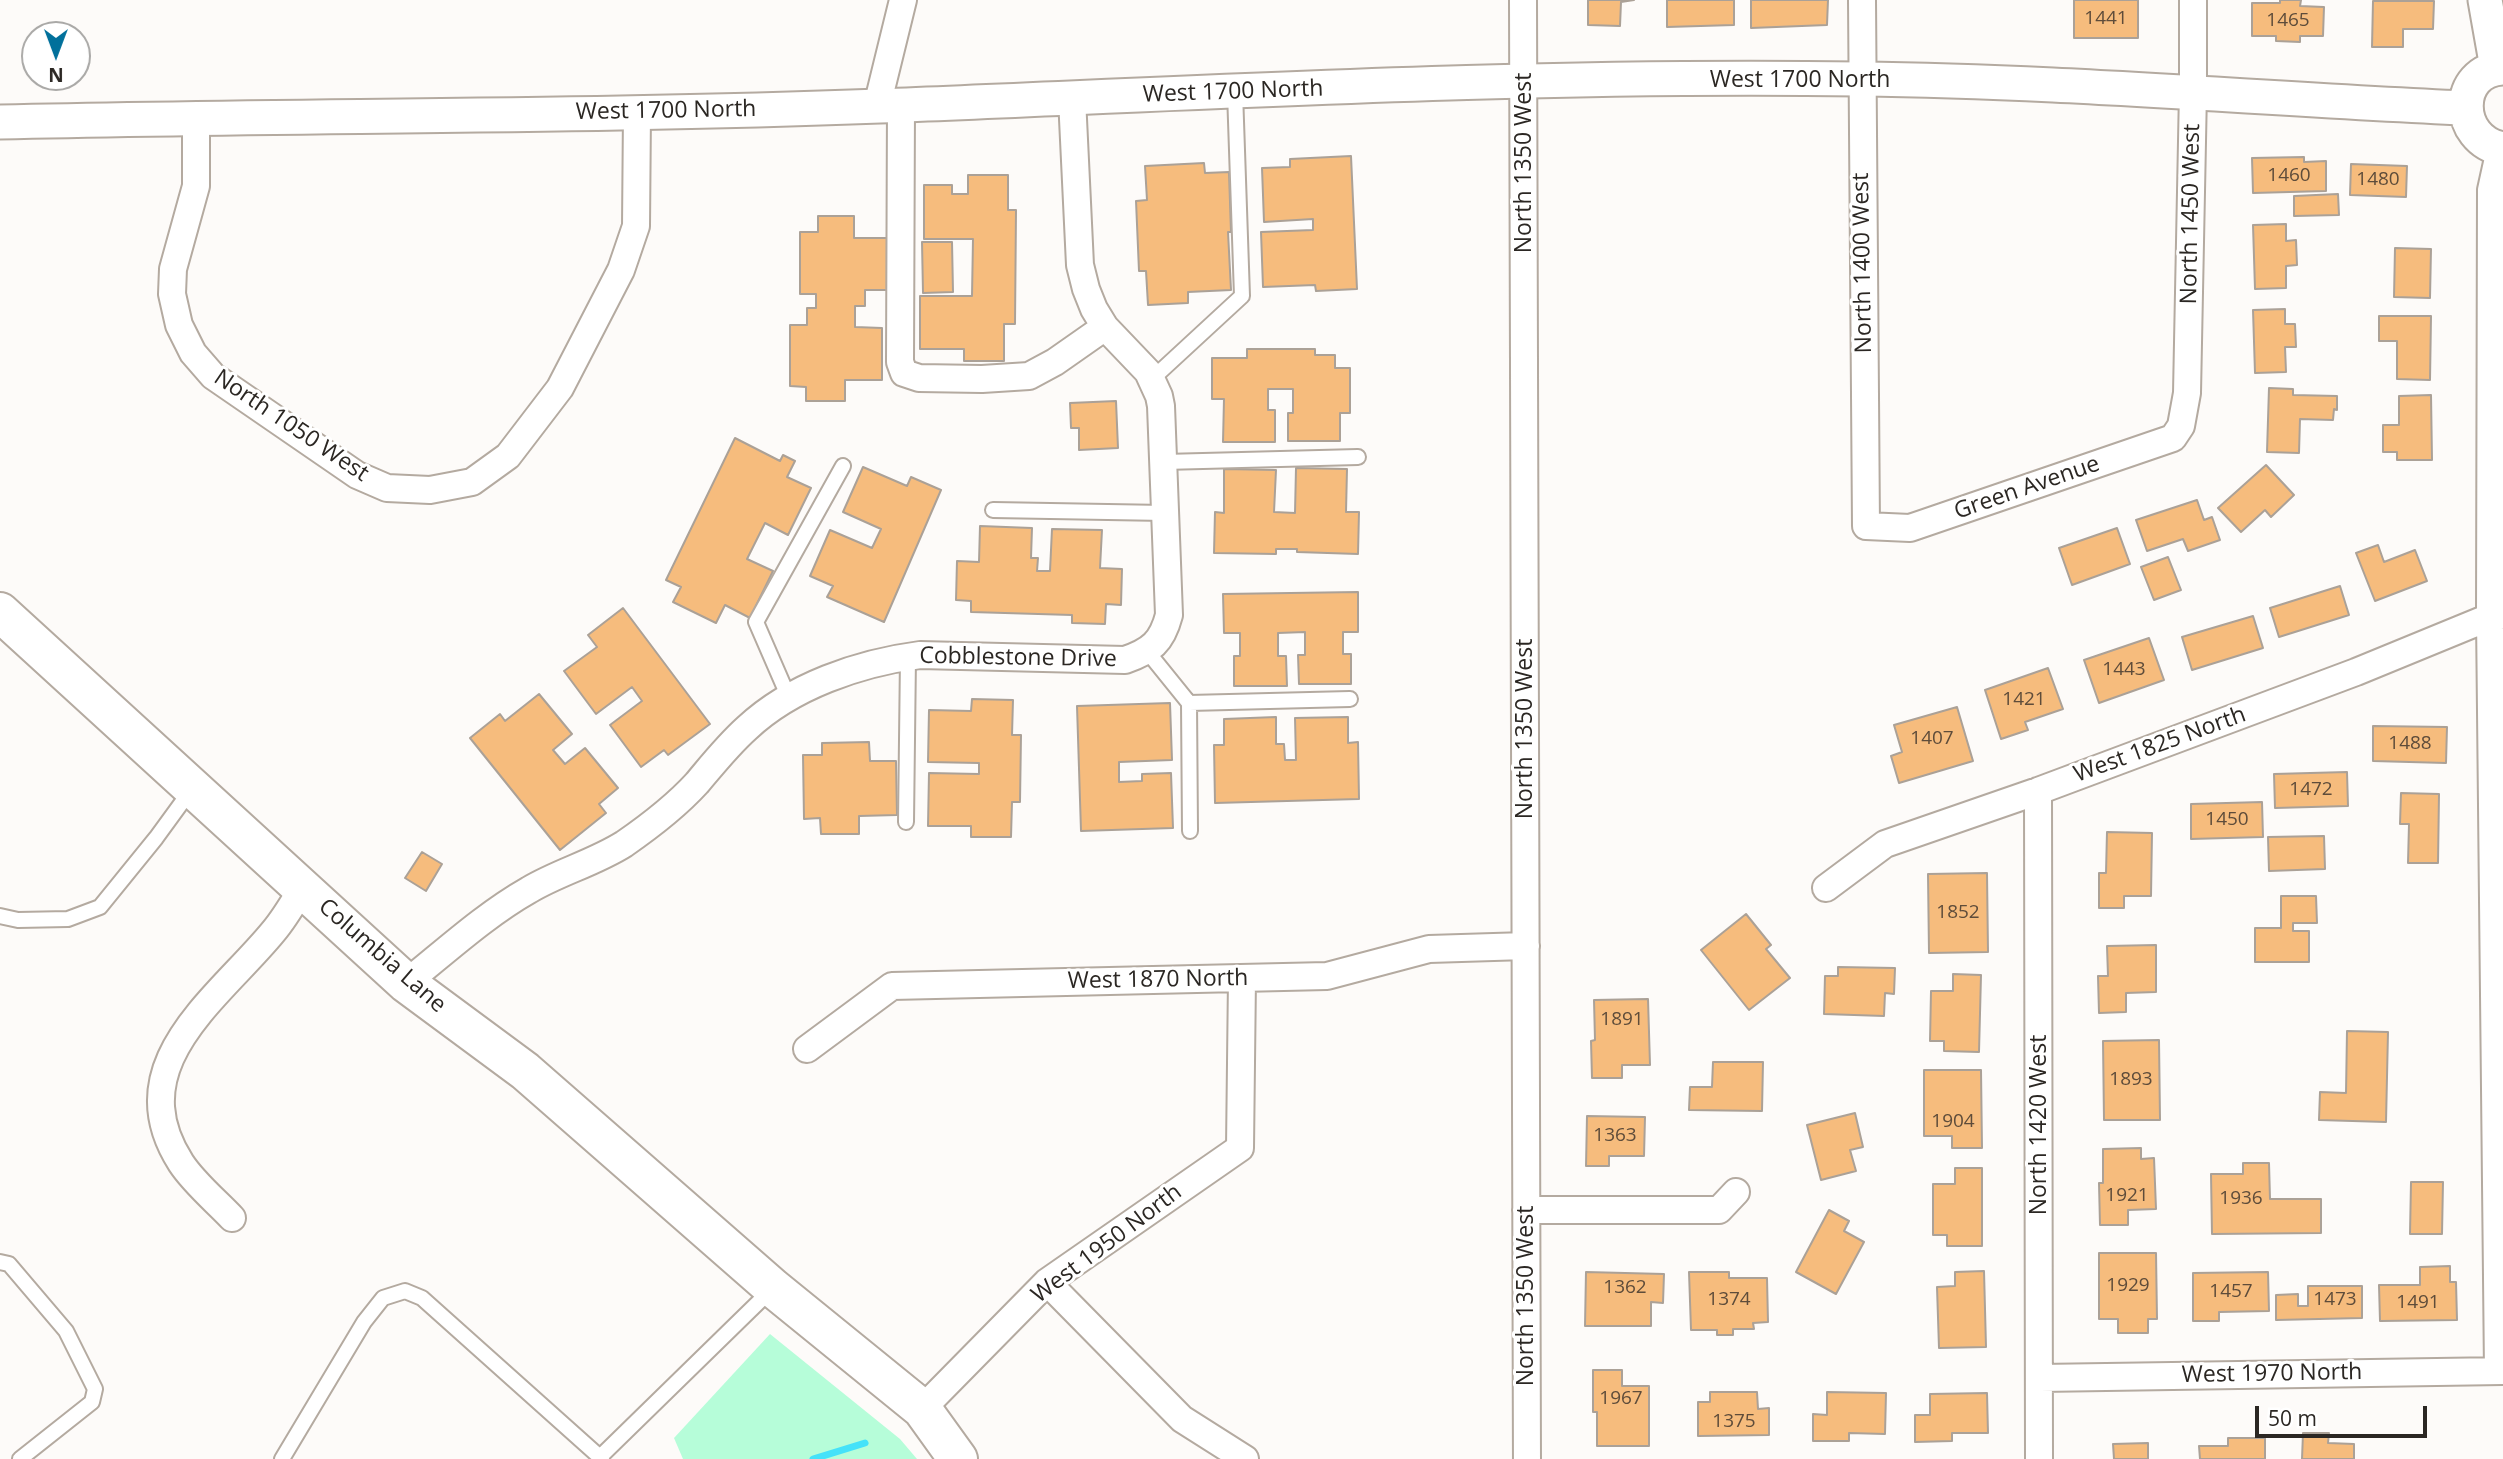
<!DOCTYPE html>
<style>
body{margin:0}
#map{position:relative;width:2503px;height:1459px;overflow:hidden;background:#fdfbf9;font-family:"Open Sans",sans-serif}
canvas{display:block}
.north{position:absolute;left:21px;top:21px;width:70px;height:70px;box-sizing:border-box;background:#fff;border:2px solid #aaa9a7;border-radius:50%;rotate:180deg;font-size:19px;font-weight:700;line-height:28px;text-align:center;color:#2b2723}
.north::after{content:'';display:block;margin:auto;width:24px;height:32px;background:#01709b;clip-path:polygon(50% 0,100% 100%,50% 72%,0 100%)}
.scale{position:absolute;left:2255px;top:1406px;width:172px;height:32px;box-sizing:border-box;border:4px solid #2b2723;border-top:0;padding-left:9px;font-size:21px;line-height:24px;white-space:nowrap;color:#2b2723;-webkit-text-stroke:5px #fff;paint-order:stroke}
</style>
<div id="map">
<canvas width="2503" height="1459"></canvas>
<div class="north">N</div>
<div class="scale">50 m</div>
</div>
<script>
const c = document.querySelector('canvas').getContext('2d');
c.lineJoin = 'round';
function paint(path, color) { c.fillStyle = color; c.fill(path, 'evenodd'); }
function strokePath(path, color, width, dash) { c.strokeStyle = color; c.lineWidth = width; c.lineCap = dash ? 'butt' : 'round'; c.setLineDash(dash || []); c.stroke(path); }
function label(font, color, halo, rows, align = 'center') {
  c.font = font + ' "Open Sans",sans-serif'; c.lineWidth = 6; c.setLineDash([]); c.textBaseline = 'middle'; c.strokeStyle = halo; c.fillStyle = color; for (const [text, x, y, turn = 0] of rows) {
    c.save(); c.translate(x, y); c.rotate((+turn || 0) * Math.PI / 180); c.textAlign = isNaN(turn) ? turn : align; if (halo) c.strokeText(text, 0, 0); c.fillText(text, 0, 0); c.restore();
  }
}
const green = new Path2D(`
 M770,1334L900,1439L917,1459H683L674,1438Z`);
const stream = new Path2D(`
 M813,1459L865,1443`);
const building = new Path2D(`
 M1588,0H1634L1621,2L1620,26L1588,25Z
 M1667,0H1734V25L1667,27Z
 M1751,0H1828L1827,25L1751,28Z
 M2074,0H2138V38H2074Z
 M2280,0H2301L2300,6L2324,7L2323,36H2300V42L2276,41V36H2252V3H2280Z
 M2373,1H2434L2433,29H2403V47H2372Z
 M1351,156L1357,289L1316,291L1315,285L1263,287L1261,232L1313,230V219L1264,222L1262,168L1290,167V159Z
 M2304,157V162L2326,161V191L2253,193L2252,158Z
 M1204,163L1205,173L1229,172L1231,232H1228L1231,290L1188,292V303L1148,305L1146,271H1139L1136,201L1147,200L1145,166Z
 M2351,164L2407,166L2406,197L2350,195Z
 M968,175H1008V210H1016L1015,324H1004V361H964V349H920V296H972L973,239H924V185H952V194H968Z
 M2338,194L2339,215L2294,216V196Z
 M818,216H854V238H892V290H865V306H855V327L882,328V380H845V401H806V387L790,386V325H807V308H816V294H800V232H818Z
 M2286,224V241L2296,240L2297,265L2286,266V288L2255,289L2253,225Z
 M922,242H952L953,292L923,293Z
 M2395,248L2431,249L2430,298L2394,297Z
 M2285,309V324H2295L2296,347H2285L2286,372L2255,373L2253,310Z
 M2379,316H2431L2430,380L2397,379V341H2379Z
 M1247,349H1315V355H1335V368H1350V413H1340V441H1288V413H1293V389H1268V410H1275V442H1223L1224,399H1212V358H1247Z
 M2269,388L2293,389V395L2337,396V410L2334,409L2333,420L2300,419L2299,453L2267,452Z
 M2431,395L2432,460H2397V452H2383V425H2399V396Z
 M1116,401L1118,448L1079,450V428H1071L1070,403Z
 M735,438L780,461L783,455L795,461L787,477L811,488L788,535L765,523L747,559L773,571L750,618L725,605L716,623L673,602L681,587L666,580Z
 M2266,465L2294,495L2271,517L2265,510L2241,532L2218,508Z
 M863,467L907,486L911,477L941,490L884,622L827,597L833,586L810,576L830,530L872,548L881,529L843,512Z
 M1296,468L1347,469L1346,512H1359L1358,554L1297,552V549H1276V554L1214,553L1215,512L1224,513V469L1276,470L1274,512L1295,513Z
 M2197,500L2204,520L2212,517L2220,540L2188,551L2183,539L2147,551L2136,520Z
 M980,526L1032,528L1031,558H1038L1037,571H1050L1052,529L1102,530L1100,568L1122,569L1121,605L1106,604L1105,624L1072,623V615L971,612V601L956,600L957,561L979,562Z
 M2117,528L2130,564L2072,585L2059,548Z
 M2378,545L2384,562L2415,550L2427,581L2375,601L2356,553Z
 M2168,557L2181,590L2154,600L2141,567Z
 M2340,586L2349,615L2279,637L2270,608Z
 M1358,592V632H1343V654H1351V684H1299L1298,655H1305V632L1278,633V656H1286L1287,686H1234V656H1240V633H1224L1223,594Z
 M623,608L710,724L668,755L664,750L641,767L610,725L642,701L632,687L596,714L564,671L597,647L588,635Z
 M2253,616L2263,648L2192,670L2182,637Z
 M2149,638L2164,680L2099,703L2084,660Z
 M2048,668L2063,709L2025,722L2028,730L2001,739L1985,690Z
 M539,694L572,734L553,750L565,764L585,748L618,788L599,804L606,813L560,850L470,738L500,714L505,721Z
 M972,699L1013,700L1012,735H1021L1020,802H1012L1011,837H971V826H928L929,773L979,774V763L928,762L929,710L971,711Z
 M1170,703L1172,760L1119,762V782L1142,781V774L1171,773L1173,828L1081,831L1077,706Z
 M1957,707L1973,761L1899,783L1891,756L1902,752L1894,725Z
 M1276,717V744H1284L1285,760H1296L1295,718L1348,717V743L1358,742L1359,799L1215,803L1214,745H1224V719Z
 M2373,726L2447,727L2446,763L2373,761Z
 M869,742L870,761H896L897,815L859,816V834H821L820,818L804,819L803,755H822V743Z
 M2347,772L2348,806L2275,808L2274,774Z
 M2401,793L2439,794L2438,863H2408L2409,824H2400Z
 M2262,802L2263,837L2191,839V804Z
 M2107,832L2152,833L2151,896H2124V908H2099V873H2106Z
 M2324,836L2325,869L2269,871L2268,837Z
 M422,852L442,864L426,891L405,878Z
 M1987,873L1988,952L1929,953L1928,874Z
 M2281,896H2316L2317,923H2293V931H2309V962H2255V928H2281Z
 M1746,914L1771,945L1766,949L1790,978L1749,1010L1701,950Z
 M2156,945V992L2126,993V1012L2099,1013L2098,976H2108L2107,946Z
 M1838,967L1895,968L1894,994L1885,993L1884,1016L1824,1014L1825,976H1838Z
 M1953,974L1981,975L1979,1052L1944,1051V1041H1930L1931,991H1953Z
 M1648,999L1650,1065H1622V1078H1592L1591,1041L1595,1040L1594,1000Z
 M2347,1031L2388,1032L2386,1122L2319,1120L2320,1092L2346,1093Z
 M2159,1040L2160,1120H2104L2103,1041Z
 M1713,1062H1763L1762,1111L1689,1110L1690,1087H1712Z
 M1924,1070H1981L1982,1148H1952V1136H1924Z
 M1855,1113L1863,1147L1850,1150L1856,1171L1821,1180L1807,1125Z
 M1587,1116L1645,1117L1644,1156H1609V1166H1586Z
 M2141,1148V1159L2154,1158L2156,1209L2128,1210V1225H2100L2099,1183H2103V1149Z
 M2243,1163H2269L2270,1199H2321V1233L2212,1234L2211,1174H2243Z
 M1955,1168H1982V1246H1947V1235H1933V1184H1955Z
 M2411,1182H2443L2442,1234H2410Z
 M1829,1210L1849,1221L1844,1231L1864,1242L1836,1294L1796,1272Z
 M2099,1253H2156L2157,1319H2148V1333H2118V1319H2099Z
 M2450,1266V1282H2456L2457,1320L2380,1321L2379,1285H2420V1267Z
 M1984,1271L1986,1347L1939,1348L1937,1287L1955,1286V1272Z
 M1586,1272L1664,1274L1663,1303L1651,1302V1326H1585Z
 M1689,1272H1729V1278H1767L1768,1322L1753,1323L1754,1329H1733V1335H1717V1330H1691Z
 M2268,1272L2269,1311L2219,1312V1321H2193V1273Z
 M2308,1286H2362V1318L2276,1320V1295L2298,1294V1306H2308Z
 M1593,1370H1622V1386H1649V1446H1597V1412H1593Z
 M1710,1392H1757L1758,1409L1769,1408V1435L1698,1436V1402H1710Z
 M1827,1392L1886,1393L1885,1434L1849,1433V1441H1813V1414L1827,1415Z
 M1987,1393L1988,1433H1952V1441L1915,1442V1415H1930V1394Z
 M2303,1433H2329L2328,1443L2354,1444V1459H2302Z
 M2228,1438H2265V1459H2200L2199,1446H2228Z
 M2148,1443V1459H2114L2113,1444Z`);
const service = new Path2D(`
 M1151,380L1242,296L1235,92
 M1164,462L1358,457
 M993,510L1165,513
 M1147,651L1189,703L1350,699
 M789,698L756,622L843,466
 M1189,703L1190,831
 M906,822L908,657
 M0,916L18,920L68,919L100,907L156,838L191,790
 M0,1262L9,1264L66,1331L95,1389L92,1402L20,1459
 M600,1457L772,1289
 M282,1459L364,1322L383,1298L405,1291L422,1298L602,1459`);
const minor = new Path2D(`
 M1523,0L1527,1459
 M1862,0L1866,526L1910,528L2173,438L2181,426L2187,393L2193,91V0
 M901,105L900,362L904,373L919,378L982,379L1029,376L1055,362L1105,327
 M877,106L903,0
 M196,118V186L173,269L172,294L179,325L193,353L213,376L357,475L387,488L430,490L472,482L508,456L560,388L621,270L636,226L637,112
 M2038,791L2039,1459
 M1826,888L1885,844L2038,791L2356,672L2490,617L2503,615
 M406,983C446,951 485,915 529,890C559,872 594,863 624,844C650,826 676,806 697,783C713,764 728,745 747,728C792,686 859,663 920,655L1125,660C1151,651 1162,642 1169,615L1161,406L1159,396L1148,372L1105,327L1094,309L1086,289L1080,265L1072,98
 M807,1049L892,986L1327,976L1429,949L1526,946
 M1526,1210H1719L1736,1192
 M232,1218C216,1201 194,1183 181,1163C118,1065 218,999 273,932C285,918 294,902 303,887
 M1047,1282L1182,1419L1245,1459
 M2498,1371L2490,617L2491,190L2500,149
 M2040,1378L2503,1371
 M922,1409L1047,1282L1240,1148L1242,978`);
const tertiary = new Path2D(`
 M2485,0L2497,68
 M2503,68C2454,70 2454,140 2503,149
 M0,122C293,115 587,117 880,106C1206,93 1532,74 1859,79C2061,81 2263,99 2465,108`);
const secondary = new Path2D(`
 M0,612L406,983L525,1071L773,1288L922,1409L958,1459`);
const numberNames = [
 ["1441",2106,19],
 ["1465",2288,21],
 ["1460",2289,176],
 ["1480",2378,180],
 ["1443",2124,670],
 ["1421",2024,700],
 ["1407",1932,739],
 ["1488",2410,744],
 ["1472",2311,790],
 ["1450",2227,820],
 ["1852",1958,913],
 ["1891",1622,1020],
 ["1893",2131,1080],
 ["1904",1953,1122],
 ["1363",1615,1136],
 ["1921",2127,1196],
 ["1936",2241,1199],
 ["1929",2128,1286],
 ["1362",1625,1288],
 ["1457",2231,1292],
 ["1374",1729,1300],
 ["1473",2335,1300],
 ["1491",2418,1303],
 ["1967",1621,1399],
 ["1375",1734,1422]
];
const streetNames = [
 ["West 1700 North",1800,80],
 ["West 1700 North",1233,92,-2],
 ["West 1700 North",666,111,-1],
 ["North 1350 West",1524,163,-90],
 ["North 1450 West",2191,214,-89],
 ["North 1400 West",1863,263,-91],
 ["North 1050 West",291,426,34],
 ["Green Avenue",2027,488,-19],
 ["Cobblestone Drive",1018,658,1],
 ["North 1350 West",1525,729,-90],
 ["West 1825 North",2160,745,-20],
 ["Columbia Lane",382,956,41],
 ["West 1870 North",1158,980,-1],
 ["North 1420 West",2039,1125,-90],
 ["West 1950 North",1107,1244,-37],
 ["North 1350 West",1526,1296,-90],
 ["West 1970 North",2272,1374,-1]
];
paint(green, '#b6fdd9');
strokePath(stream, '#45e2f9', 7);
paint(building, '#f6bc7d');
strokePath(building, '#aba197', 2);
strokePath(service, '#b4aaa0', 18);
strokePath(minor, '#b4aaa0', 30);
strokePath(tertiary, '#b4aaa0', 37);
strokePath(secondary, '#b4aaa0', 42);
strokePath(service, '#fff', 14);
strokePath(minor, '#fff', 26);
strokePath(tertiary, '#fff', 33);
strokePath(secondary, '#fff', 38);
label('19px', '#5e4c3a', null, numberNames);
label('23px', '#2b2723', '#fff', streetNames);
</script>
